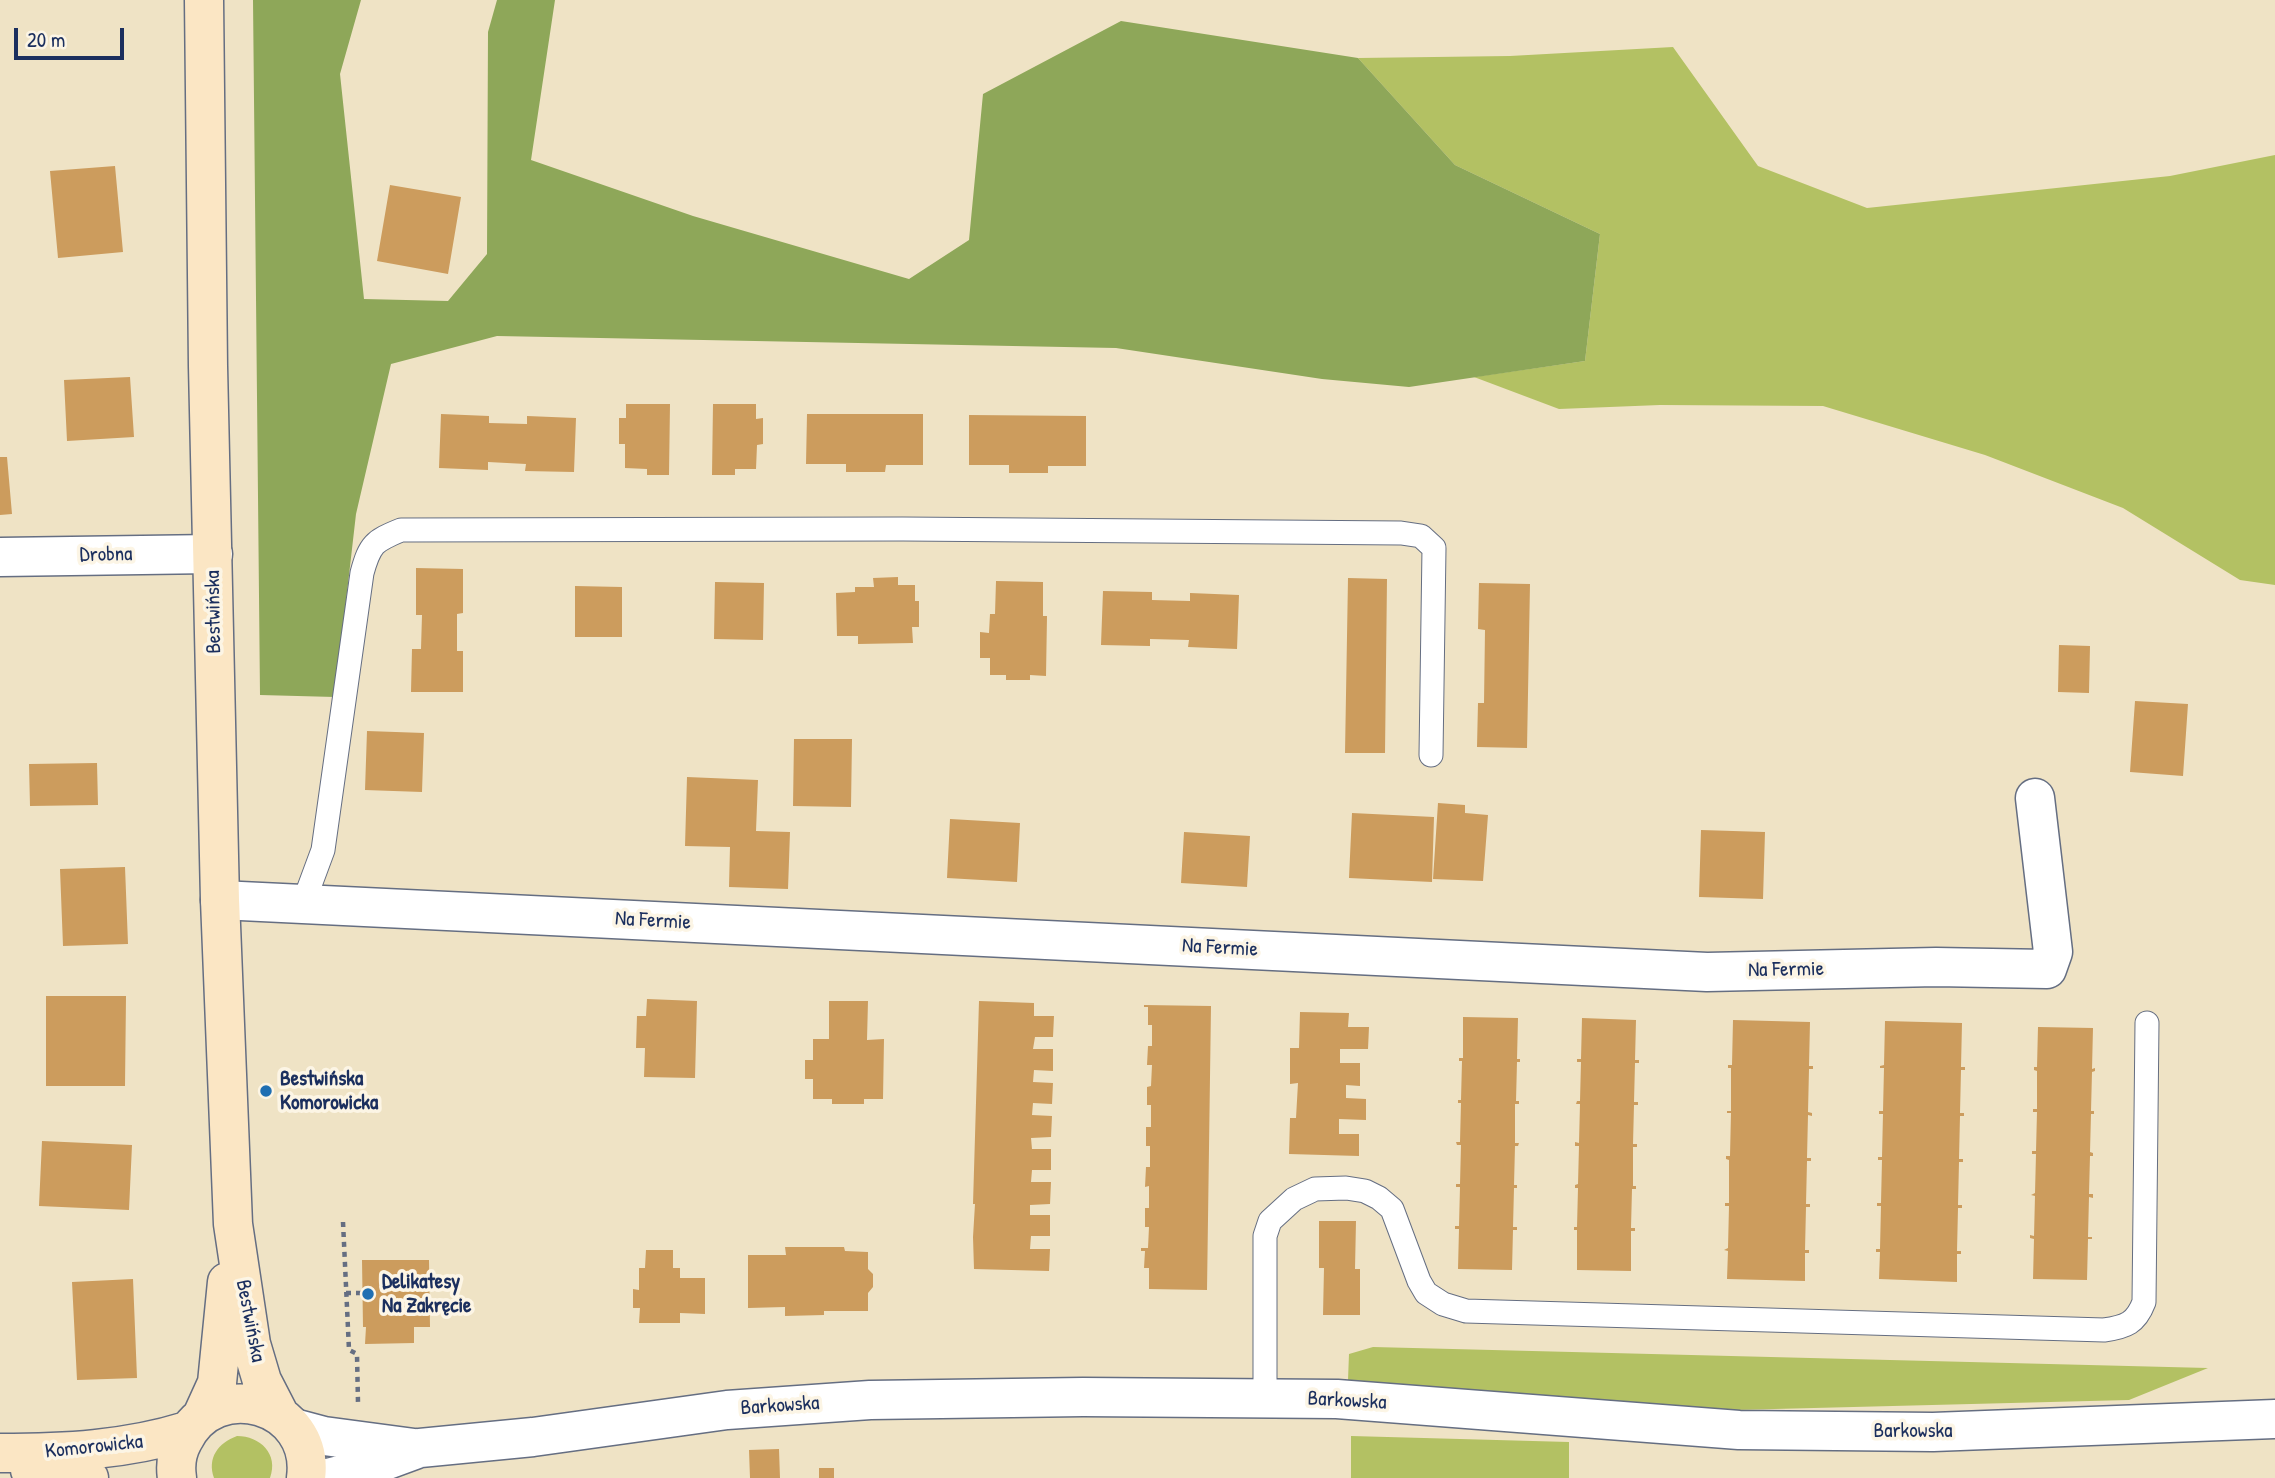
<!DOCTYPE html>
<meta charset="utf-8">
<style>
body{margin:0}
#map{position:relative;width:2275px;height:1478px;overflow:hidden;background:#efe3c5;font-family:"Patrick Hand",sans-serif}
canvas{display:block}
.scale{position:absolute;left:14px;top:28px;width:110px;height:32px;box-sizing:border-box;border:4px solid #1b2f5e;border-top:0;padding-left:9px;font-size:21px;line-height:24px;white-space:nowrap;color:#1b2f5e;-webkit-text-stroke:5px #fcf5e5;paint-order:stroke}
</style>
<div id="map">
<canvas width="2275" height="1478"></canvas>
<div class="scale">20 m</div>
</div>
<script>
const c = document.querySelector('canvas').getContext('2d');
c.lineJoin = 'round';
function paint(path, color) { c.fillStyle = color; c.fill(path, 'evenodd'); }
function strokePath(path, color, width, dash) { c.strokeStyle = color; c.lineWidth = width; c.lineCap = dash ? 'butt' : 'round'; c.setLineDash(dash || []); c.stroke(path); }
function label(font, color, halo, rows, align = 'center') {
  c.font = font + ' "Patrick Hand",sans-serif'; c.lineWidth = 7; c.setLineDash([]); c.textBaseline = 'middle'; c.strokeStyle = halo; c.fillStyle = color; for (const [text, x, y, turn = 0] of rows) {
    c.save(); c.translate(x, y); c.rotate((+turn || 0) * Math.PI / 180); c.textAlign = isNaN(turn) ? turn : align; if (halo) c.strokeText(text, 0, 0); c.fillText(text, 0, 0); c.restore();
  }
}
const green = new Path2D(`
 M1673,47L1758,166L1867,208L2170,176L2275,155V585L2240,580L2123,508L1985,455L1823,406L1660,405L1559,409L1474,377L1585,361L1600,234L1455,165L1358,58L1510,56Z
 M1373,1347L2208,1368L2129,1400L1735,1410L1569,1399L1348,1380L1349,1354Z
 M237,1436C260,1436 279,1454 270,1478H214C207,1458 218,1443 237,1436Z
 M1351,1436L1569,1442V1478H1351Z`);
const forest = new Path2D(`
 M253,0H361L340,74L364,299L448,301L487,254L488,32L497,0H555L531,160L693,216L909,279L969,240L983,94L1121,21L1358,58L1455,165L1600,234L1585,361L1409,387L1322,379L1116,348L497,336L391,364L356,514L335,697L260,695Z`);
const building = new Path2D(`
 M115,166L123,252L58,258L50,171Z
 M390,185L461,197L448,274L377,261Z
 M130,377L134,437L67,441L64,380Z
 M626,404H670L669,475H647V469L625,468V444H619V418H626Z
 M713,404H756V419L763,418V444L757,445L756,469H735V475H712Z
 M441,414L489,416V423L527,424V416L576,418L574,472L525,471L526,464L488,462V470L439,468Z
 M807,414H923V465H886L885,472H846V464H806Z
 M969,415L1086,416V466H1048V473H1009V465H969Z
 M0,457H7L12,514L0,515Z
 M416,568L463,569V613L457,614V651H463V692H411L412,649H421L422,615H416Z
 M898,577V585H915V601H919V627H912L913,643L858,644V636H837L836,593L855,592V587H874L873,578Z
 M1348,578L1387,579L1385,753H1345Z
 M996,581L1043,582V616H1047L1046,676L1030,675V680H1006V675H990V658H980V632L989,633L990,614H995Z
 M715,582L764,583L763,640L714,639Z
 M1479,583L1530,584L1527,748L1477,747L1478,703H1484L1485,630L1478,629Z
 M575,586L622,587V637H575Z
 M1103,591L1152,592V600L1190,601V593L1239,595L1237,649L1188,647L1189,640L1150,639V646L1101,645Z
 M2059,645L2090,646L2089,693L2058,692Z
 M2135,701L2188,704L2183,776L2130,772Z
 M367,731L424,733L422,792L365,790Z
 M794,739H852L851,807L793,806Z
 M97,763L98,805L30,806L29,764Z
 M687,777L758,780L756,831L790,832L788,889L729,887L730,847L685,846Z
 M1438,803L1465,805V813L1488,815L1483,881L1433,879Z
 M1352,813L1434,817L1432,882L1349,878Z
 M950,819L1020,823L1017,882L947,878Z
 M1701,830L1765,832L1763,899L1699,897Z
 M1184,832L1250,836L1247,887L1181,883Z
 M125,867L128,944L63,946L60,869Z
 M46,996H126L125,1086H46Z
 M647,999L697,1001L695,1078L644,1077L645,1048H636L637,1016H646Z
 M829,1001H868L867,1040L884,1039L883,1099H864V1104H832V1099H813V1079H805V1060H813V1039H829Z
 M979,1001L1034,1003V1016H1054L1053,1037H1035L1033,1049H1053V1071L1034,1070L1033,1082L1053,1083L1052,1104L1033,1103L1032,1115L1052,1116L1051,1137L1031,1138L1032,1149H1051V1170H1032L1031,1182H1051L1050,1204L1030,1205V1215H1050V1236H1031L1030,1249H1050L1049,1271L974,1269L973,1237L975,1204H973Z
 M1144,1005L1211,1006L1207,1290L1149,1289V1268H1144L1145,1251H1141V1248H1148L1149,1227H1145V1208H1149V1186L1145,1187L1146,1167H1150V1146H1146V1127H1151V1105H1147V1087L1151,1086L1152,1065H1147L1148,1046H1152V1025H1148V1007H1144Z
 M1300,1012L1349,1013L1348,1027H1369L1368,1049H1340V1063H1360V1086L1346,1085V1098L1366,1099V1120L1339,1119V1134H1359V1156L1289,1154L1290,1118H1296L1298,1083L1290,1084V1048H1299Z
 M1463,1017L1518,1018L1517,1059H1520V1062H1517L1516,1101H1519V1104H1515V1143H1519L1518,1146H1515L1514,1185H1517V1188H1514L1513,1227H1517V1230H1513L1512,1270L1458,1269L1459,1229H1455V1226H1459L1460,1187H1456V1184H1460L1461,1145H1457L1456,1142H1460L1461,1103H1458V1100H1461L1462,1061H1459V1058H1463Z
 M1582,1018L1636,1020L1635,1060H1639V1063H1635L1634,1102H1638V1105H1634L1633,1144H1637V1147H1633V1186H1636V1189H1632L1631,1228H1635V1231H1631V1271L1577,1270V1230H1574V1227H1577L1578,1188H1575V1185L1578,1184L1579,1146H1575V1142L1579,1143L1580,1104H1576L1577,1101H1580L1581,1062H1577V1059H1581Z
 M1733,1020L1810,1022L1809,1066H1813V1069H1809L1808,1112L1812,1113V1116L1808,1115L1807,1158H1811V1161H1807L1806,1204H1810V1207H1806L1805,1250H1809V1253H1805V1281L1727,1279L1728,1251L1724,1250L1728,1248L1729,1206H1725V1203H1729V1160L1726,1159V1156H1730L1731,1113H1727V1111H1731V1068H1728V1065H1732Z
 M1885,1021L1962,1023L1961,1067H1965V1070H1961L1960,1113H1964V1116H1960L1959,1159H1963V1162H1959L1958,1205H1962V1208H1958L1957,1251H1961V1254H1957V1282L1879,1279L1880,1252H1876V1249H1880L1881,1206H1877V1203H1881L1882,1160H1878V1157H1882L1883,1114H1879V1111H1883L1884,1068H1880V1066L1884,1065Z
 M2038,1027L2093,1028L2092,1069L2095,1068V1071L2092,1072L2091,1111H2094V1114H2091L2090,1152L2093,1153V1156H2090L2089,1194H2093V1198L2089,1197L2088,1237H2092V1239H2088L2087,1280L2033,1279L2034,1239L2030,1238V1235L2034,1236L2035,1196L2031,1195L2035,1193L2036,1154H2032V1151H2036L2037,1112H2033V1109H2037V1071L2034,1070V1067H2037Z
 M42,1141L132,1145L129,1210L39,1206Z
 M1319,1221H1356L1355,1269H1360V1315H1323L1324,1268H1319Z
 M785,1247H844L845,1251L868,1252V1269L873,1274V1287L868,1293V1311H824V1315L785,1316V1307L748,1308V1255H786Z
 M646,1250H673V1268H680V1278H705V1314L680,1313V1323H639L640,1308H633V1289L639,1290V1268H645Z
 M362,1260H429L430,1327H414V1343L365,1344L366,1327H363Z
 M133,1279L137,1378L77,1380L72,1282Z
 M779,1449L780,1478H750L749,1450Z
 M819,1468H834V1478H819Z`);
const path = new Path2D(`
 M343,1222L349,1350L357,1354L358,1403
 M346,1293H362`);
const lane = new Path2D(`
 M303,904L323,850L362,573C370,544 374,541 401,530L903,529L1401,533L1421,536L1434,548L1431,755
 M1265,1398V1236L1270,1221L1294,1199L1315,1189L1346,1188L1365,1191L1379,1198L1392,1209L1419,1281L1426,1293L1443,1304L1466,1311L2104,1330C2126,1327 2136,1323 2144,1302L2147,1023`);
const street = new Path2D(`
 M0,557L213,554
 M220,900L1707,972L1936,967L2047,969L2053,952L2035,798
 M294,1428L324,1436L414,1448
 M328,1478L360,1470L420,1448L533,1437L727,1410L870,1400L1083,1397L1337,1399L1739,1430L1933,1432L2275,1419`);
const secondary = new Path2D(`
 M204,0L208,366L220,900L233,1224L251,1344L262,1381L279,1414
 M202,1416L217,1383L227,1282
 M0,1453C64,1453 126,1450 187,1431
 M30,1470L89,1478
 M177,1478C175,1465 177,1452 183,1441C215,1374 316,1404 306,1478`);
const markers = [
 [266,1091,7,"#1f6fb2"],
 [368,1294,7,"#1f6fb2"]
];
const streetNames = [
 ["Drobna",106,555,-1],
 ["Bestwińska",214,612,-91],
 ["Na Fermie",653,921,3],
 ["Na Fermie",1220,948,3],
 ["Na Fermie",1786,970,-1],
 ["Bestwińska",250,1321,79],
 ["Barkowska",1347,1401,3],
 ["Barkowska",780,1406,-4],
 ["Barkowska",1913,1431],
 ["Komorowicka",94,1447,-6]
];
const poiNames = [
 ["Bestwińska",280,1079],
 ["Komorowicka",280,1103],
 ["Delikatesy",382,1282],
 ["Na Zakręcie",382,1306]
];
paint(green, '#b3c163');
paint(forest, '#8ea759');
paint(building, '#cc9c5d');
strokePath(lane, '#656e82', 25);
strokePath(street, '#656e82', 41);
strokePath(secondary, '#656e82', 41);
strokePath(path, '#656e82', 4.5, [5, 5]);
strokePath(lane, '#fff', 23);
strokePath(street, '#fff', 38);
strokePath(secondary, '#fbe6c4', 38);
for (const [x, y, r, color] of markers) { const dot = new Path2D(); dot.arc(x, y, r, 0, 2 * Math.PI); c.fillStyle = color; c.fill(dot); strokePath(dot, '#fcf5e5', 2.5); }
label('21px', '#1b2f5e', '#fcf5e5', streetNames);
label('bold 21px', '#1b2f5e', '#fcf5e5', poiNames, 'left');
</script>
